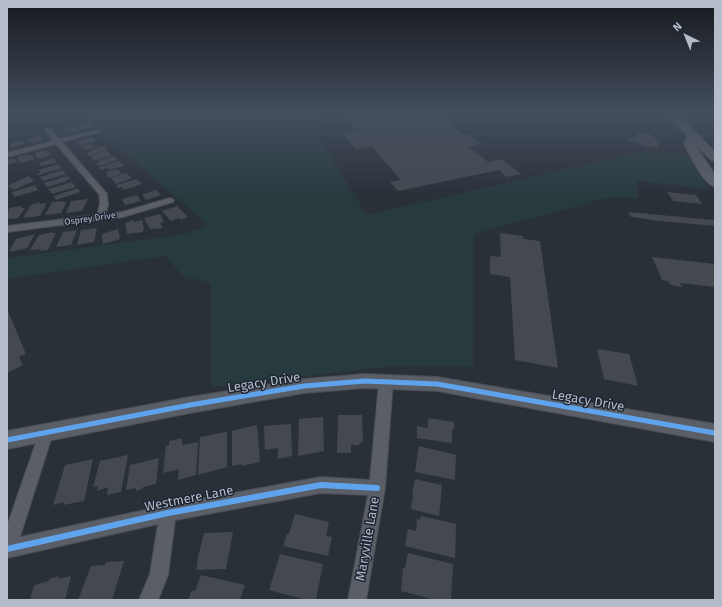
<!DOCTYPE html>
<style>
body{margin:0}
#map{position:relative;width:722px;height:607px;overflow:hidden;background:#2a3038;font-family:"Fira Sans",sans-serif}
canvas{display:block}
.frame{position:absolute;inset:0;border:8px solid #b4bcc9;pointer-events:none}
.north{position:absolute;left:666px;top:16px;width:40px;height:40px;-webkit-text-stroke:3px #1d2633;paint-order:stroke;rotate:317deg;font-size:11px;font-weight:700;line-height:16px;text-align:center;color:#b4bcc9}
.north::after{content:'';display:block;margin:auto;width:14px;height:18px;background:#b4bcc9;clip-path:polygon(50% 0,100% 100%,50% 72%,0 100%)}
</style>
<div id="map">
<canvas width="722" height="607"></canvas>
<div class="frame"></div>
<div class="north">N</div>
</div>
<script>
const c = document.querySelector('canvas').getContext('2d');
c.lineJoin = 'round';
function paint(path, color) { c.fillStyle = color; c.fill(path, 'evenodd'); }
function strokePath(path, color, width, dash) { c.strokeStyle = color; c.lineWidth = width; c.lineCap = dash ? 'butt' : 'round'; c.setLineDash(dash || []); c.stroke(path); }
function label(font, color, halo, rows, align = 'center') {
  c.font = font + ' "Fira Sans",sans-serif'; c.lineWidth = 3; c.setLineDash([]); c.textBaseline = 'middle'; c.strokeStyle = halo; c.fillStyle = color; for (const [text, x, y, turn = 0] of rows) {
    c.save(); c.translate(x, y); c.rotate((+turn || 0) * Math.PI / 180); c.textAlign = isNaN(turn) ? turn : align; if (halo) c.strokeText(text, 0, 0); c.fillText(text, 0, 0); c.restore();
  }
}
const green = new Path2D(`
 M79,114H326L314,131L367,215L641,152L686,155L710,189L637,181L638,198H607L474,234L473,367L394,366L211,387V283L183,276L165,256L7,279V258L186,234L208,225Z`);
const building = new Path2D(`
 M350,114H441L449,120H444L463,135L467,134L481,144L469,147L488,162L502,159L521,174L507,177L499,170L398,191L390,182L401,180L371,146L356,149L342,132L357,130L344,115Z
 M89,122L94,127L82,130L77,125Z
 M75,126L80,131L67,134L62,129Z
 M634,133L650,134L661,143H658L659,146H657L658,148L642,146L638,142L628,141L626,138L637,139Z
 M40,136L43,140L30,143L27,139Z
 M92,137L96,141L81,145L76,142Z
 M22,140L25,144L22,145L11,148L9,144Z
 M90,144L94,147L85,150L80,146Z
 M104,146L108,150L89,156L86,153L91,152L90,150Z
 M42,151H49L52,155L38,159L34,153Z
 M106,151L110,153L109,154L111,156L93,161L91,159L93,158L91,156Z
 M25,155H32L35,159L20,163L17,157Z
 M114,156L118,160L98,166L96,164L100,162V160Z
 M14,158L17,162L7,165V160Z
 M54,158L56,163L41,166L39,163Z
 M119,161L124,166L109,170L107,168L102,170L99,167Z
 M58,164L62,168L38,175L37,173H40L39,170Z
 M117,169L122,174L109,178L106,175H108L106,172Z
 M63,170L66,174L43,181L40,177Z
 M126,173L132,178L116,184L111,178Z
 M29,176L34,181L14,190L7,186Z
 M68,176L70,179L66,180L67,181L47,187L44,183Z
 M137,179L142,184L124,190L122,187L118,188L116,185Z
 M72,182L76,187L52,194L48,189Z
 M35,185L38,190L14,197L12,192Z
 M78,188L80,192L56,200L54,196Z
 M156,190L161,195L146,200L142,195Z
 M667,192L696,195L702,204L673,201Z
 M137,195L141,201L125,205L122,199Z
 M88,199L82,211L66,213L71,201Z
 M65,201L64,203L67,202L61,213L45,215L52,202Z
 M40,202L39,204L47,203L40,216L23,218L31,205Z
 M22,206L21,208H25L18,218L7,219L9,208Z
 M177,206L188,217L181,220L179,218L171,221L162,211Z
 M628,212L713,220L715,221V226L649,220L648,219L631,217Z
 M160,214L164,222L160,223L163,228L150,229L144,218Z
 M134,220V222L142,220L144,230H143V232L127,234L125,223Z
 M97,228L94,242L77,245L81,230Z
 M118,229L120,239L103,244L102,234Z
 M77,230L71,245L56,247L63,232Z
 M52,232V233H56L48,250L40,251L41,249L30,250L39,235Z
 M500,233L523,236V239L540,241L558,368L515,360L510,277L490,274V256L501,257Z
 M35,234L27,248L10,252L11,250L9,251L16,239Z
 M652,257L715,264V287L680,283L682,287L671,285L668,281L662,280Z
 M7,311H8L26,354L19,357L23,365L7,373Z
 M597,349L629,354L638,386L604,379Z
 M338,415H362L363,442H361L358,446L351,444V453H337Z
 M323,417L324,451L298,456L299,419Z
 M428,418L454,422V429H452V443L417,438V426L428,428Z
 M291,424L292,456L278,459V448L265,450L264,426Z
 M257,425L260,462L242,466V464L232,466V431Z
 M227,432V467L198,475L200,437Z
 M182,438V445L198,442L196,475L178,480L179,469L163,473L166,446L169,445V441Z
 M419,446L456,455L455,480L415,472Z
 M128,455L121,492L107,495L108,487L97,491L98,486L93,487L100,461Z
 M159,458L156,484L143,487V489L136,491V488L126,490L130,465Z
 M93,459L84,501L63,505L64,502L53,505L65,465Z
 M415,479L442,485L439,516L411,509L413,495H412Z
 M295,514L329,522L326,536L332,537L328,556L283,546L287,534H289Z
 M421,516L456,524L455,558L405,546L408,529L416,531L417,519L420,520Z
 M233,532L226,569L196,570L198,561H197L204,533Z
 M408,553L453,564L451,600H436L401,591L403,568H405Z
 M280,554L323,564L316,600H307L269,590Z
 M124,561L112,600H78L91,566L105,565L106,562Z
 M201,575L245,585L240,600H188L192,590L195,591Z
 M59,576V579L71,576L65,600H30L34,585L49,581L50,579Z`);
const minor = new Path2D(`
 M46,129H50L59,139L99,130V132L62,142L107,194L108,204L106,214L122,212L170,198L174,200L173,202L123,217L7,232V226L97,215L100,204L99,194L56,144L7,157V153L54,141L45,130Z
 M386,376L391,378L393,382L385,488L366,600H348L368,495L321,493L175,520L168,575L158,600H139L150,574L158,524L7,558V526L41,428L46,426L51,428L53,433L20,537L168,505L321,477L370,480L379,382L381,378Z`);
const tertiary = new Path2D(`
 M365,374L437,377L715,424V442L437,391L365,388L304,393L190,413L7,449V431L190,397L304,379Z`);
const primary = new Path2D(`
 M668,114H678L715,152V161L711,160L694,143L715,175V187C703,184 690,155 684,144L687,136Z`);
const cyclewayFar1 = new Path2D(`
 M7,440L190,405L304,386L365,381L437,384L715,433`);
const cycleway = new Path2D(`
 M7,549L168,513L321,485L377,488`);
const farStreetnames = [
 ["Osprey Drive",90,219,-8]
];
const nearStreetnames = [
 ["Legacy Drive",264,383,-9],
 ["Legacy Drive",588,401,10],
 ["Westmere Lane",189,499,-11],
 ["Maryville Lane",368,539,-80]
];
paint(green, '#273a3e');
paint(building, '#444950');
strokePath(minor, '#484c53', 2);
strokePath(tertiary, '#484c53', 2);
strokePath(primary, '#484c55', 2);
paint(minor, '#5a5e66');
paint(tertiary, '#5a5e66');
paint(primary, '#5c6168');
strokePath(cyclewayFar1, '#60a3ed', 5);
strokePath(cycleway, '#60a3ed', 6);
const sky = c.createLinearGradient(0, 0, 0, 199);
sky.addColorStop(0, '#171a1f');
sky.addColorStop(0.57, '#444e5e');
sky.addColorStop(1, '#444e5e00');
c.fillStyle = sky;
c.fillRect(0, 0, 722, 199);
label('9px', '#b4bcc9', '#1d2633', farStreetnames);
label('13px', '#b4bcc9', '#1d2633', nearStreetnames);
</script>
